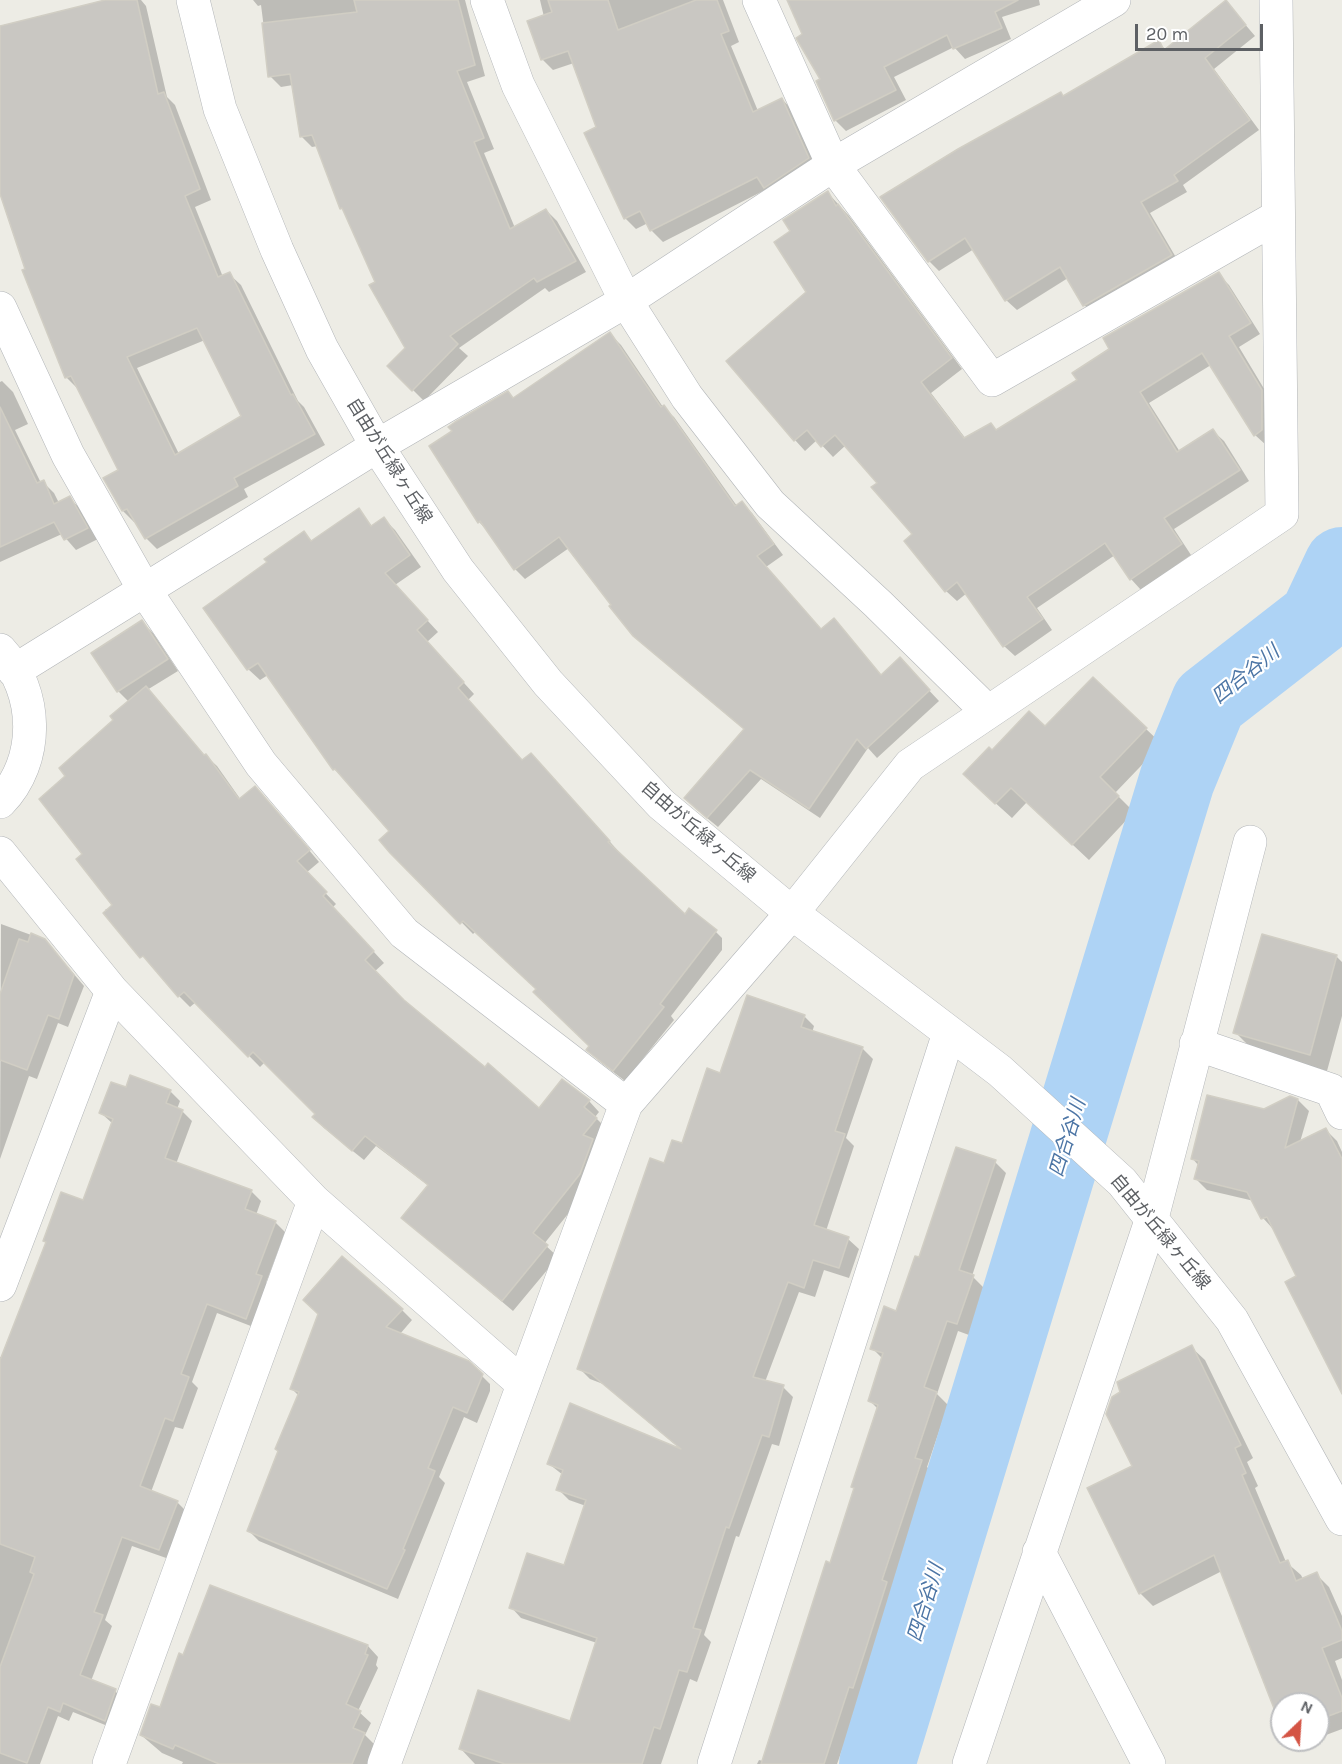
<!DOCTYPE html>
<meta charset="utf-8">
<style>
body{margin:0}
#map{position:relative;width:1342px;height:1764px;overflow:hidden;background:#edece5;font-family:Karla,sans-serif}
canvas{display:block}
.north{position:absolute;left:1270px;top:1692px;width:60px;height:60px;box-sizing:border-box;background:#fff;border:2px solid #bebfc1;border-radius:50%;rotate:25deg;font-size:16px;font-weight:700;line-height:24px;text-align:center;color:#5d6064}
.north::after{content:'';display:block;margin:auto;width:21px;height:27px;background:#d45444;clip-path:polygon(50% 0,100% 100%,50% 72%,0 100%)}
.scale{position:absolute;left:1135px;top:24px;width:128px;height:27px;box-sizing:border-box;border:3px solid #5d6064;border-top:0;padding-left:8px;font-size:18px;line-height:21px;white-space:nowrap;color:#5d6064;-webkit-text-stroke:4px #fff;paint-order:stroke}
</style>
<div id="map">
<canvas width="1342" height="1764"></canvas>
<div class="north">N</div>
<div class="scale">20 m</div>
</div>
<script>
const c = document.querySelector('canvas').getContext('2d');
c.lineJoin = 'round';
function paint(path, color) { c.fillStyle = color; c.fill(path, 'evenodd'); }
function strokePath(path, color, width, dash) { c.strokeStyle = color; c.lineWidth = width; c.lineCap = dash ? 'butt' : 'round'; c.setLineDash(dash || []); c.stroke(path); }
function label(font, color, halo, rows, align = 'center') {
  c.font = font + ' Karla,"Noto Sans JP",sans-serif'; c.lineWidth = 4.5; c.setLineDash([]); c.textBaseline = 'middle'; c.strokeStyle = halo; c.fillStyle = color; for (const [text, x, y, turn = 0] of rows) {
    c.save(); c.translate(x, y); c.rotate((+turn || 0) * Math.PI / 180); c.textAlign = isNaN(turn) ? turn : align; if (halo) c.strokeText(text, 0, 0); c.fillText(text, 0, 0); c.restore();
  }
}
const shadow = new Path2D(`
 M108,0H141L146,6L167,97L175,105L211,200L195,207L223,277L229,274L241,285L298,401L304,407L325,445L244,489L248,497L157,549L146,538L136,521L134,522L123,511L120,470L77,388L66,377L27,270L0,167V28ZM205,340L243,417L179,454L137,368Z
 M253,0H465L485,76L467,82L494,149L484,153L515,228L546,210L557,221L586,272L549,292L545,288L459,348L468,356L424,401L389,366L407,349L345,211L341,208L318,146L312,147L301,136L293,85L281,87L270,76L261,5L258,6Z
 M540,0H723L739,42L731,46L758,111L782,99L793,111L820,170L767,189L663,242L652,231L648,223L636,229L625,218L598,128L574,63L553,70L542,59L544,17Z
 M789,0H1039L1040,5L1002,17L1011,39L965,59L954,47L894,77L906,100L846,131L835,120L822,79Z
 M1226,2L1255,36L1214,69L1259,130L1183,185L1187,192L1150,213L1181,266L1095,315L1084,305L1068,278L1017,310L1006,300L974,249L939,271L929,261L1064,97L1158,42L1166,50Z
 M828,193L849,216L962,369L931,393L966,439L991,425L997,431L1079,381L1111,349L1218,274L1229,285L1260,334L1239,347L1272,402L1266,445L1255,435L1211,365L1149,403L1180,452L1213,431L1224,441L1249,481L1174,529L1191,555L1141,590L1131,579L1115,555L1037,608L1052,630L1015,656L1004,646L967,593L957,601L946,591L915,534L879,483L846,445L833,457L817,440L805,451L795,440L808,292L792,232Z
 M610,334L621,345L663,407L674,417L737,506L741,503L752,513L783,555L766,567L821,631L882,676L910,670L939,701L877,758L868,748L820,818L761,779L718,827L696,809L686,798L745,730L645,646L569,548L525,579L515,569L489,532L479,522L514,399Z
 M2,381L13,392L28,424L15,430L41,483L43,482L54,493L59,503L69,498L80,508L98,539L76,550L62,534L0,562V382Z
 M358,510L373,527L384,519L395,530L421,567L395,585L438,632L427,642L474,694L468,700L523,762L542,766L620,853L685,916L710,926L722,938V950L671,1016L674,1020L625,1081L599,1061L588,1049L591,1046L537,990L476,931L473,934L425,885L391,831L346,780L334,769L268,675L260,680L248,669L205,608L269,563L304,533L313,542Z
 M142,622L153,633L178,671L147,690L205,756H206L217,766L241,800L266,799L319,862L306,873L336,904L333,907L384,963L374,972L404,1002L539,1110L589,1101L599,1112L595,1117L607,1129L591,1185L544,1244L558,1257L513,1311L403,1218L429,1186L376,1146L364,1160L324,1128L314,1117L317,1114L265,1062L260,1067L196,1002L190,1007L179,996L105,909L140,922L51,815L67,776L129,702L118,691Z
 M1045,728L1146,729L1162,744L1115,793L1134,812L1089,860L1027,802L1012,818L981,790Z
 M1,924L45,940L84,986L68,1027L58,1023L37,1079L29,1076L0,1159Z
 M1336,956L1342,962V1016L1327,1071L1252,1049L1235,1032Z
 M804,1016L814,1026L812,1033L863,1049L873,1059L846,1138L854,1146L826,1231L848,1239L859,1249L849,1278L824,1270L815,1297L799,1292L765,1382L783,1387L793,1397L779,1446L772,1444L739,1537L736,1536L704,1635L711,1642L697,1682L690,1679L661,1764H475L460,1748L571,1723L597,1643L521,1618L511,1607L565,1567L586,1506L569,1500L558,1489L563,1475L549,1464L683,1451L603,1384L590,1379L579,1368L665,1165L683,1145L721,1075Z
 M127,1089L170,1091L180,1101L177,1109L182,1111L192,1121L176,1164L251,1191L261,1201L256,1215L275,1222L285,1232L266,1283L271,1288L256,1328L217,1313L192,1382L198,1388L183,1429L175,1427L151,1492L177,1502L187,1512L169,1559L132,1546L105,1620L112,1626L91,1681L115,1691L125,1701L115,1729L73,1712L69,1721L58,1716L40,1764H0V1357L2,1358L84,1202L113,1124L101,1113Z
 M1298,1100L1309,1111L1300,1142L1326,1130L1337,1141L1342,1152V1369L1298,1276L1273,1229L1263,1218L1254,1201L1207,1190L1196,1179L1199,1166L1192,1158L1265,1111Z
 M995,1162L1006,1173L972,1276L984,1288L969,1335L958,1331L937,1394L948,1405L927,1467L933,1473L893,1590L897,1594L864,1698L861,1697L837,1764H757L759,1760L763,1761L831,1564L855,1489L878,1409L870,1401L883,1359L872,1348L897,1312L920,1259Z
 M402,1310L412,1320L400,1334L479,1373L490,1384V1391L477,1423L464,1417L439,1477L445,1483L398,1599L259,1541L249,1531L299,1396L291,1388Z
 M1191,1347L1205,1360L1253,1458L1247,1462L1258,1486L1255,1488L1286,1562L1301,1575L1303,1579L1316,1574L1329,1587L1342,1616V1658L1335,1661L1342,1680V1729L1318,1738V1704H1282V1725L1222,1571L1153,1606L1140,1593L1134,1467Z
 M368,1646L378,1657L376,1665L378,1668L358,1711L371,1723L365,1735L375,1745L367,1764H182L183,1762L162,1753L141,1735L161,1709L184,1657Z
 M1292,1740H1313L1298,1746Z`);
const river = new Path2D(`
 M877,1764L1177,780L1209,702L1317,618L1342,565`);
const building = new Path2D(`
 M105,0H137L158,94L164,92L200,189L185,196L218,277L230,272L291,395L293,394L315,434L234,478L238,486L145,539L127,509L122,511L103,478L118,470L71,376L65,378L22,270L25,269L0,194V26ZM197,328L241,416L175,455L127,357Z
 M354,0H458L475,65L457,71L484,138L474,142L510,229L546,209L576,261L537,282L534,278L450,336L458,344L412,391L387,366L405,348L369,285L375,282L342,208L340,209L312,135L300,137L290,74L268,77L262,23L357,12Z
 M548,0H608L618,30L696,0H717L729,31L721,34L753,112L782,98L809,158L764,188L757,177L650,231L640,211L624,219L584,133L596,127L568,51L541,60L527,21L552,12Z
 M787,0H1018L995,12L1002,28L953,49L947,35L884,67L896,90L834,121L816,81L820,79L796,38L802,34Z
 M1226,0L1246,25L1205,58L1250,120L1174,175L1178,181L1141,202L1172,255L1083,306L1060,267L1005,301L965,238L928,262L880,197L958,149L1061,92L1063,96L1159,40L1164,50Z
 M828,191L836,206L838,204L952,358L921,382L964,438L991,423L996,430L1077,380L1072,373L1109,349L1103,338L1219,272L1251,323L1229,336L1262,390V430L1254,436L1202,353L1140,392L1177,452L1213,429L1240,470L1164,518L1182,544L1130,580L1105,543L1027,597L1043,619L1003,647L957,582L945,592L904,541L912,534L871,487L877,483L835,435L821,447L807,430L794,441L726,361L806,292L774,242L790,231L783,220Z
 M610,332L661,407L664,405L735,506L742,501L774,544L757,556L821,629L834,618L881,675L900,657L930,690L866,749L857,739L809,809L750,770L707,818L684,798L744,729L633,636L609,606L611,605L559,537L514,570L480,521L478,523L429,446L452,431L448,427L455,422L508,391L513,398Z
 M0,407L37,483L44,480L54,504L70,496L88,528L64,540L54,522L0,547Z
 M359,508L371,526L384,517L410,555L385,573L428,620L417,630L464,682L458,688L522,760L531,753L610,841L608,842L685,914L689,908L717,930L660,1004L664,1007L613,1071L586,1050L589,1046L533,992L536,989L463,921L460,924L390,853L379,840L389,831L335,769L333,770L258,663L247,670L203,608L267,562L264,559L304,531L311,541Z
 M142,620L168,659L117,692L91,653Z
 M1093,677L1147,728L1100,777L1119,796L1072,845L1011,788L995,804L963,774L989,747L992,750L1029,711L1045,726Z
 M146,686L204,755L206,754L239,799L255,786L310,850L297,861L327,892L323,896L374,951L365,960L404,1000L485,1067L488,1063L539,1108L562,1079L590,1100L584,1107L597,1118L583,1135L593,1139L580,1174L533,1233L548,1245L502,1301L401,1218L428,1185L365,1136L352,1151L312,1117L315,1114L253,1052L248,1057L184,992L178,997L143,956L140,958L103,913L112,905L76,859L82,854L39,799L65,776L59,768L113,720L110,716Z
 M31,933L45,939L74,975L59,1019L48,1015L27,1070L0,1060V994L19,939L28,942Z
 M1262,934L1337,955L1310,1055L1233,1033Z
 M747,995L805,1015L801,1027L863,1047L835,1131L845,1134L814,1225L849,1237L839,1268L813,1260L804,1288L788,1282L753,1377L784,1385L769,1437L762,1435L729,1528L726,1527L693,1628L701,1630L687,1672L679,1670L660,1729L654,1727L642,1764H505L459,1749L478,1690L570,1721L597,1638L509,1608L527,1553L564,1565L586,1500L556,1490L563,1470L547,1464L570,1403L681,1449L591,1374L577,1369L650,1158L664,1163L672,1140L682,1143L707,1068L720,1073Z
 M130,1075L171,1090L166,1103L183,1110L165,1158L252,1190L245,1209L276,1221L256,1274L262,1276L246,1319L207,1304L181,1374L189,1377L173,1421L165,1418L140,1486L178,1501L159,1550L122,1537L94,1612L103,1615L80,1675L116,1689L105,1721L63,1703L60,1712L48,1707L27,1763L0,1753V1667L34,1574L30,1572L35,1557L0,1544V1360L46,1242L43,1241L61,1192L83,1200L113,1119L99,1113L111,1082L126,1087Z
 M1207,1095L1264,1109L1290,1096L1298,1099L1285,1148L1326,1128L1342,1159V1394L1285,1282L1296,1276L1267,1217L1261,1219L1247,1192L1194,1179L1199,1161L1191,1159Z
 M956,1147L996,1160L959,1270L974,1275L957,1324L947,1321L924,1387L937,1392L915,1458L922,1460L882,1580L887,1582L866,1648L853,1688L849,1687L824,1764H761L826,1561L830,1563L854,1488L851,1487L878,1405L868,1401L883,1353L870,1349L884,1306L896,1311L915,1256L919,1257Z
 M342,1256L403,1309L386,1327L469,1361L483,1374L467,1413L453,1407L428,1468L435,1471L403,1549L405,1550L387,1589L247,1531L278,1451L275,1449L299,1392L290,1389L318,1314L303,1300Z
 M1192,1345L1241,1445L1235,1448L1246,1473L1242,1475L1280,1563L1288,1560L1296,1581L1317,1572L1342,1631V1640L1322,1648L1342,1698V1711L1318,1720V1704H1282V1729L1214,1555L1139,1594L1087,1488L1132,1466L1106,1414L1112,1397L1120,1392L1117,1382Z
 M210,1585L368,1645L365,1654L368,1655L346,1704L361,1711L353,1728L365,1733L352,1764H219L175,1745L173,1749L140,1735L151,1704L160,1707L179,1653L183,1655Z`);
const minor = new Path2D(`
 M193,0L220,109L277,250L322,349L377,446L458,570L548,683L661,804L792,913L1000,1071L1122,1182L1232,1320L1342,1519
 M487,0L518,85L626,301L687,397L770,504L878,604L987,711
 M759,0L833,165L992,380L1277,217
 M0,308L68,455L144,589L261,764L404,933L626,1104
 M0,650C39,692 40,761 0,802
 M14,671L377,446L626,301L833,165L1114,0
 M0,853L112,991L314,1201L523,1384
 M1196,1044L1331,1090L1342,1113
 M0,1285L112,991
 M1039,1552L1149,1764
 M109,1764L314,1201
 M384,1764L626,1104L792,913L910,765L1282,514L1276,0
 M714,1764L949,1033
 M969,1764L1152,1218L1250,842`);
const streetNames = [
 ["自由が丘緑ヶ丘線",389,461,58],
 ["自由が丘緑ヶ丘線",698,832,41],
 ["自由が丘緑ヶ丘線",1160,1232,50]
];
const waterNames = [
 ["四合谷川",1246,675,-39],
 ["四合谷川",1068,1138,-73],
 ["四合谷川",926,1603,-73]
];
paint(shadow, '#0003');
strokePath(river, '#aed3f5', 76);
paint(building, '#c9c7c2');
strokePath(building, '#d1cec4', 1.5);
strokePath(minor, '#b2b5b8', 34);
strokePath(minor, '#fff', 33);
label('18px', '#5d6064', '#fff', streetNames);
label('italic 20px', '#4c75a5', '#fff', waterNames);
</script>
